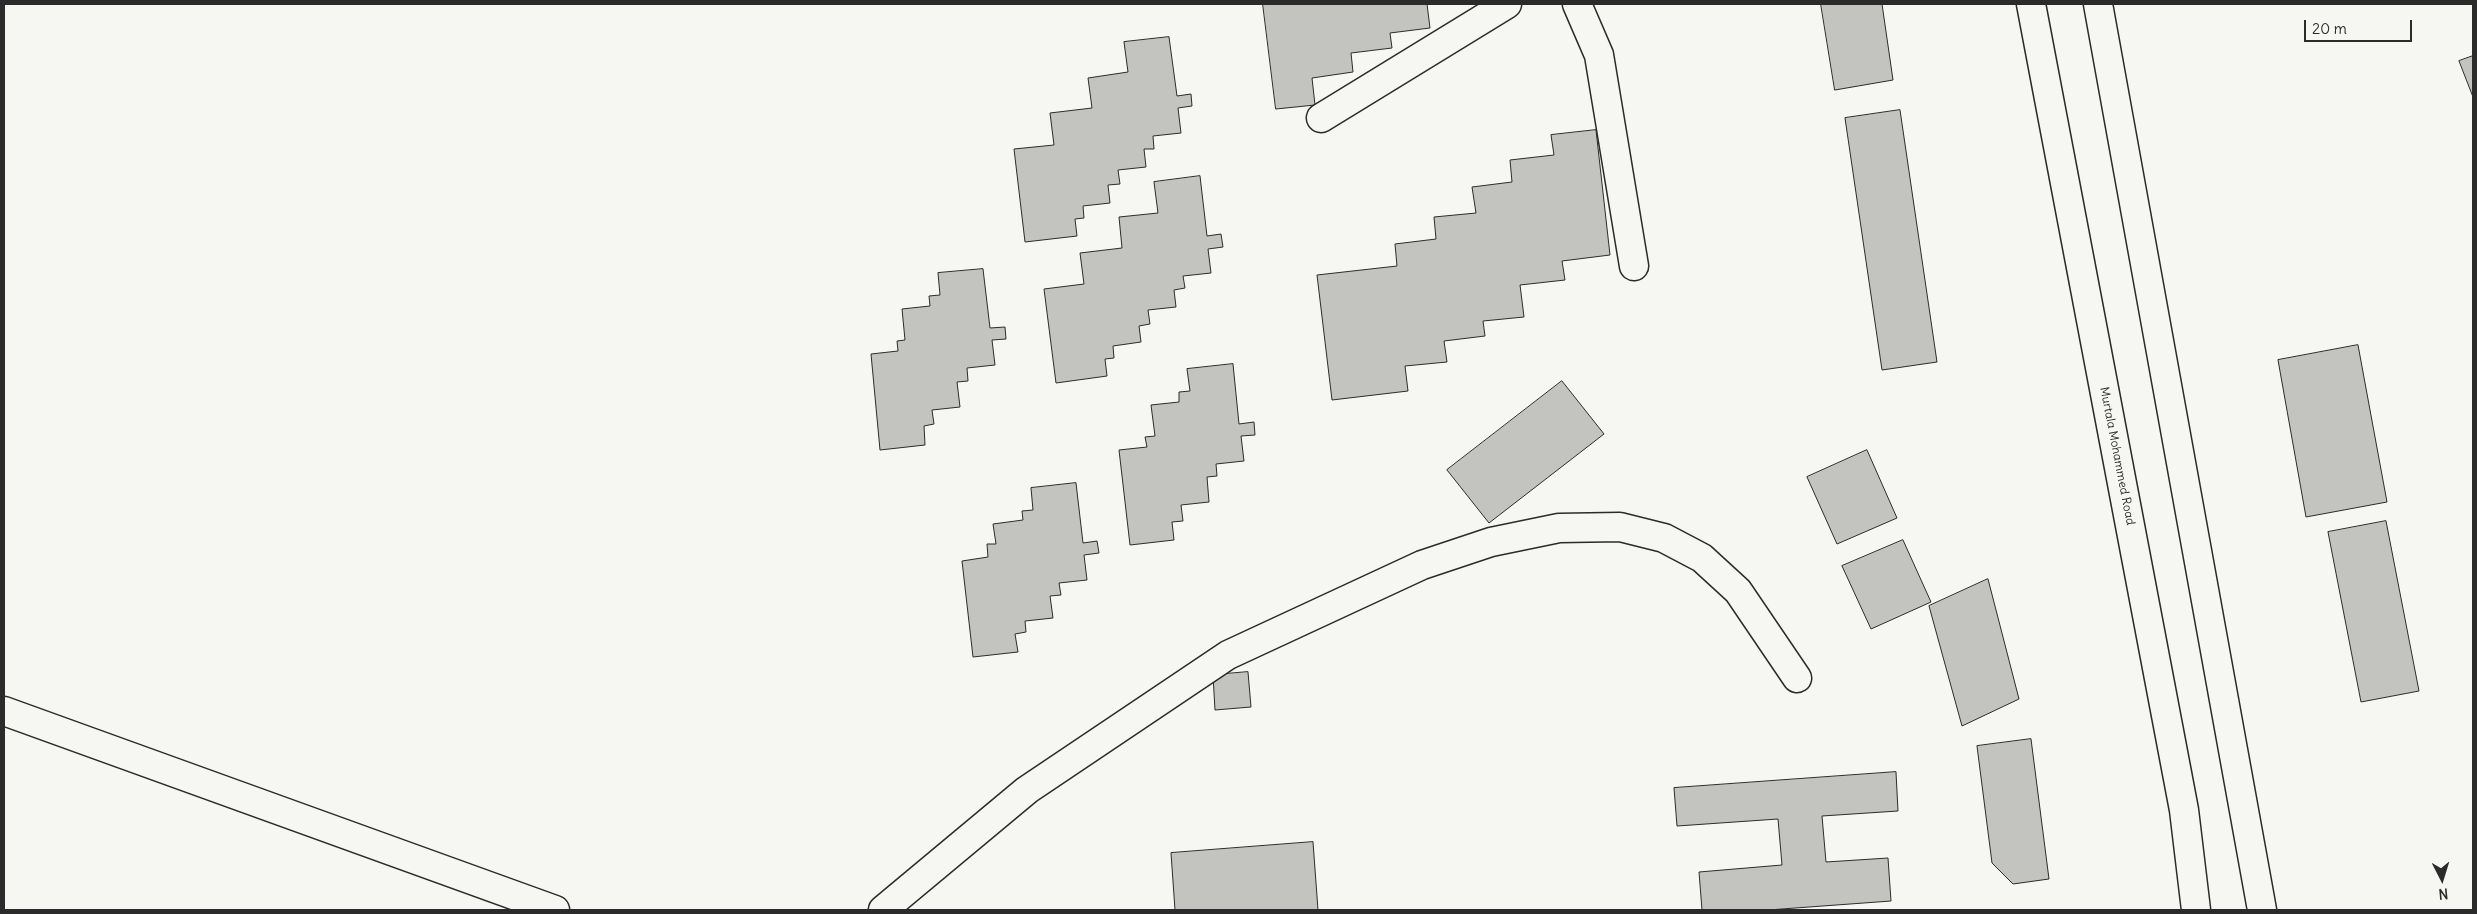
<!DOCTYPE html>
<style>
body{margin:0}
#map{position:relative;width:2477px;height:914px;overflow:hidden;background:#f6f6f2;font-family:Delius,sans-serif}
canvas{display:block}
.frame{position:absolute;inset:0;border:5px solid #2b2b2b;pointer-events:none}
.north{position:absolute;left:2417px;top:854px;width:50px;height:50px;-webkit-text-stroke:4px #f6f6f2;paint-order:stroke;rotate:175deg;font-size:14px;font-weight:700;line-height:20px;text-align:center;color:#2b2b2b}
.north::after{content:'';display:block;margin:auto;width:18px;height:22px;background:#2b2b2b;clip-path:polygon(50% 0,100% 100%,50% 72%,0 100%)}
.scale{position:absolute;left:2304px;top:20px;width:108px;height:22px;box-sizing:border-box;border:2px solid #2b2b2b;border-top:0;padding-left:6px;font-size:15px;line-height:18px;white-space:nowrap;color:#2b2b2b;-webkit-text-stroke:4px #f6f6f2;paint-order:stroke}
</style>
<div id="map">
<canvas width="2477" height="914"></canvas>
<div class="frame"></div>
<div class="north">N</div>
<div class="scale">20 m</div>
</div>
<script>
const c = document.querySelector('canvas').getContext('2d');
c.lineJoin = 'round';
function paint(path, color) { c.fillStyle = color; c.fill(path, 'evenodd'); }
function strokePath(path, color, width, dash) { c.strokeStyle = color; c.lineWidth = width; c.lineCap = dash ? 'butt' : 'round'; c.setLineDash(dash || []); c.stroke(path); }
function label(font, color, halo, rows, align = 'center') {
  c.font = font + ' Delius,sans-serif'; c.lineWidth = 4; c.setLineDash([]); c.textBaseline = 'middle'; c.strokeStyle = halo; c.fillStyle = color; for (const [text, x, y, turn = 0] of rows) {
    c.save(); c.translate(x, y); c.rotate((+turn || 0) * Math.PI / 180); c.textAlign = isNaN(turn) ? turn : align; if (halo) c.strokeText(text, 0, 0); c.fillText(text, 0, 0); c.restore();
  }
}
const building = new Path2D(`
 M1263,4H1427L1430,28L1390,33L1392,48L1351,53L1353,72L1312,78L1315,105L1276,109Z
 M1821,4H1882L1893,80L1835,90Z
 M1169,37L1177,96L1191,94L1192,106L1178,108L1181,133L1153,136L1154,149H1144L1146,167L1118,170L1120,184L1108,185L1110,203L1083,206L1084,218L1075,219L1077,236L1025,242L1014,149L1054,145L1050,113L1092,108L1088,78L1128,72L1124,42Z
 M2473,56V97L2459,61Z
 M1900,110L1937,362L1882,370L1845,118Z
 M1596,130L1610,255L1562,261L1565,280L1520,285L1524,317L1483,321L1485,336L1444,341L1447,362L1405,366L1408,391L1332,400L1317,275L1397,266L1395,244L1436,239L1434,217L1476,213L1472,187L1512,182L1510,160L1554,155L1551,135Z
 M1200,176L1207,236L1221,234L1223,247L1208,249L1211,273L1183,276L1185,288L1174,290L1176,307L1148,310L1150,324L1139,326L1141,342L1113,346L1114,358L1105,359L1107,376L1056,383L1044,289L1084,284L1080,253L1122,248L1119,217L1158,213L1154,182Z
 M983,269L990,328L1005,327L1006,339L992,340L995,365L967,368L968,381L957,382L960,407L932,410L934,424L924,426L925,445L880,450L871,354L898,351L897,341L905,340L902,309L930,306L929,296L940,295L938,273Z
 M2358,345L2387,502L2306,517L2278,360Z
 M1233,364L1239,424L1254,422L1255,435L1241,436L1244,461L1216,464L1217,476L1207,477L1209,502L1181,505L1183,521L1172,522L1174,540L1130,545L1119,450L1147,447L1145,437L1155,436L1151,405L1179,402V392L1190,391L1187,369Z
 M1562,381L1604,434L1489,523L1447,470Z
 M1867,450L1897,518L1837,544L1807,477Z
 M1076,483L1083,543L1097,541L1099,553L1084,555L1087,580L1059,583L1061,595L1050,596L1053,618L1025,621L1026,632L1015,634L1018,652L973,657L962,561L988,557L987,544H996L993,524L1023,520L1022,511L1033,510L1031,488Z
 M2386,521L2419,691L2361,702L2328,532Z
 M1903,540L1931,602L1871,629L1842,566Z
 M1988,579L2019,699L1962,726L1929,606Z
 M1248,672L1251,707L1215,710L1213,675Z
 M2031,739L2049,879L2013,884L1992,863L1977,746Z
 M1896,772L1898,811L1822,816L1826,862L1888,858L1891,901L1768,910H1702L1699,872L1782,865L1778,819L1677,826L1674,788Z
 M1313,842L1318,910H1175L1171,853Z`);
const street = new Path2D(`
 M1577,4L1599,55L1634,266
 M1321,118L1507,4
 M4,711L555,910
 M883,910L1027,790L1228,655L1422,565L1491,542L1559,528L1620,527L1664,538L1702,558L1738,591L1797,678`);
const highway = new Path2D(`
 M2031,4L2184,810L2196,910
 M2098,4L2262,910`);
const streetNames = [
 ["Murtala Mohammed Road",2117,456,79]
];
paint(building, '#c3c3c0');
strokePath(building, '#2b2b2b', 1);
strokePath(street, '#2b2b2b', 31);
strokePath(highway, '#2b2b2b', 31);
strokePath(street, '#f6f6f2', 28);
strokePath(highway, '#f6f6f2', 28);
label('12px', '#2b2b2b', '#f6f6f2', streetNames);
</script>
